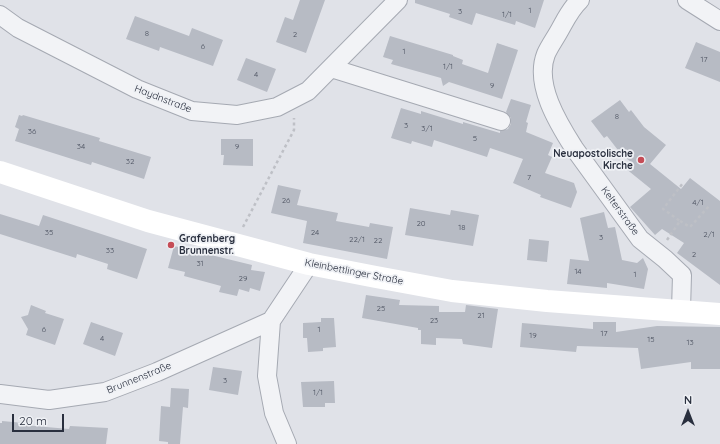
<!DOCTYPE html>
<meta charset="utf-8">
<style>
body{margin:0}
#map{position:relative;width:720px;height:444px;overflow:hidden;background:#e0e2e8;font-family:Quicksand,sans-serif}
canvas{display:block}
.north{position:absolute;left:668px;top:392px;width:40px;height:40px;-webkit-text-stroke:3px #eff1f5;paint-order:stroke;rotate:0deg;font-size:11px;font-weight:700;line-height:16px;text-align:center;color:#292f3e}
.north::after{content:'';display:block;margin:auto;width:14px;height:18px;background:#292f3e;clip-path:polygon(50% 0,100% 100%,50% 72%,0 100%)}
.scale{position:absolute;left:12px;top:414px;width:52px;height:18px;box-sizing:border-box;border:2px solid #292f3e;border-top:0;padding-left:5px;font-size:12px;line-height:14px;white-space:nowrap;color:#292f3e;-webkit-text-stroke:3px #eff1f5;paint-order:stroke}
</style>
<div id="map">
<canvas width="720" height="444"></canvas>
<div class="north">N</div>
<div class="scale">20 m</div>
</div>
<script>
const c = document.querySelector('canvas').getContext('2d');
c.lineJoin = 'round';
function paint(path, color) { c.fillStyle = color; c.fill(path, 'evenodd'); }
function strokePath(path, color, width, dash) { c.strokeStyle = color; c.lineWidth = width; c.lineCap = dash ? 'butt' : 'round'; c.setLineDash(dash || []); c.stroke(path); }
function label(font, color, halo, rows, align = 'center') {
  c.font = font + ' Quicksand,sans-serif'; c.lineWidth = 3.5; c.setLineDash([]); c.textBaseline = 'middle'; c.strokeStyle = halo; c.fillStyle = color; for (const [text, x, y, turn = 0] of rows) {
    c.save(); c.translate(x, y); c.rotate((+turn || 0) * Math.PI / 180); c.textAlign = isNaN(turn) ? turn : align; if (halo) c.strokeText(text, 0, 0); c.fillText(text, 0, 0); c.restore();
  }
}
const building = new Path2D(`
 M300,0H325L306,53L276,42L285,17L293,20Z
 M415,0H544L535,28L516,21L515,25L476,13L472,25L449,17L450,14L415,3Z
 M135,16L189,36L192,28L223,40L213,66L160,47L159,51L126,39Z
 M390,36L453,55V56L463,60L462,64L488,73L497,43L518,50L502,99L449,82L443,86L441,78L391,64L393,60L383,57Z
 M696,42L720,52V82L685,68Z
 M246,58L276,69L267,92L237,80Z
 M511,99L531,105L526,122L528,123L526,132L553,143L548,155L552,157L545,173L574,183L577,192L571,208L540,197L541,195L513,183L523,159L490,148L487,157L434,140L432,147L412,141L411,144L391,138L401,108L421,114V111L463,124V122L500,133V131L508,129L511,124V118L506,112Z
 M620,100L629,112L631,110L644,127L666,145L650,164L681,189L690,178L720,201V285L677,253L684,243L662,229L655,235L630,207L651,189L625,168L631,162L621,154L607,136L604,138L591,121Z
 M19,115L22,116L23,115L100,138L99,141L151,157L144,179L92,162L91,165L15,141L19,129L15,127Z
 M221,139H253V166L223,165L224,155H221Z
 M278,185L301,190L297,205L338,213L336,221L369,227L370,223L393,227L387,259L303,243L307,221L271,213Z
 M410,208L450,215L451,210L479,215L473,246L405,235Z
 M604,212L608,228L615,227L622,260L637,263L643,258L648,269L644,289L607,283V288L567,284L570,259L589,261L580,218Z
 M0,214L39,226L43,215L147,249L137,279L107,269L108,264L77,254L76,258L0,234Z
 M529,239L549,241L547,262L527,260Z
 M174,246L252,265L251,270L265,272L260,291L250,288L249,292L239,289L237,296L219,292L221,286L184,276L185,272L168,268Z
 M366,295L400,300L399,305L439,306V312H465L466,305L498,309L492,348L463,344L462,339L436,338V345L421,344V330H418V328L362,318Z
 M31,305L46,311L45,313L64,319L55,345L26,335L28,329L21,317L28,315Z
 M321,318H334L336,347L323,348V351L308,352L307,338H303V323L321,322Z
 M91,322L123,333L115,356L83,344Z
 M593,322H616V332L657,326L720,327V369H691V362L641,369L638,348L577,346L576,352L520,347L522,323L593,329Z
 M213,367L242,371L238,395L209,390Z
 M334,381L335,403H325V407H303L301,382Z
 M171,388L189,389L188,408L183,407L180,444H168V442L159,441L161,406L170,407Z
 M2,421L24,423L23,425L69,429L70,426L108,428L106,444H0V423H2Z`);
const path = new Path2D(`
 M680,221L690,227L710,205
 M243,227L294,130V118
 M667,240L680,221L663,209L683,183`);
const street = new Path2D(`
 M580,0C570,9 565,21 558,33C554,40 549,47 546,54C534,84 558,123 574,148L640,239L665,259L682,275L681,310
 M687,0L720,21
 M0,15L18,28L137,89L192,111L237,115L277,107L308,91L398,0
 M331,68L501,121
 M0,394L49,400L105,392L157,372L271,321
 M287,444L274,413L267,376L271,321L309,264`);
const secondary = new Path2D(`
 M0,172L148,221L309,264L376,277L452,291L547,301L720,314`);
const markers = [
 [641,160,4,"#c54c56"],
 [171,245,4,"#c54c56"]
];
const numberNames = [
 ["1",530,11],
 ["3",460,12],
 ["1/1",507,15],
 ["8",147,34],
 ["2",295,35],
 ["6",203,47],
 ["1",404,52],
 ["17",704,60],
 ["1/1",448,67],
 ["4",256,75],
 ["9",492,86],
 ["8",617,117],
 ["3",406,126],
 ["3/1",427,129],
 ["36",32,132],
 ["5",475,139],
 ["34",81,147],
 ["9",237,147],
 ["32",130,162],
 ["7",529,178],
 ["26",286,201],
 ["4/1",698,203],
 ["20",421,224],
 ["18",462,228],
 ["35",49,233],
 ["24",315,233],
 ["2/1",709,235],
 ["3",601,238],
 ["22/1",357,240],
 ["22",378,241],
 ["33",110,251],
 ["2",694,255],
 ["31",200,264],
 ["14",578,272],
 ["1",635,275],
 ["29",243,279],
 ["25",381,309],
 ["21",481,316],
 ["23",434,321],
 ["6",44,330],
 ["1",319,330],
 ["17",604,334],
 ["19",533,336],
 ["4",102,339],
 ["15",651,340],
 ["13",690,343],
 ["3",225,381],
 ["1/1",318,393]
];
const streetNames = [
 ["Haydnstraße",163,99,21],
 ["Kelterstraße",620,211,54],
 ["Kleinbettlinger Straße",354,272,11],
 ["Brunnenstraße",139,378,-22]
];
const poiNames = [
 ["Neuapostolische",633,154],
 ["Kirche",633,166],
 ["Grafenberg",179,239,"left"],
 ["Brunnenstr.",179,251,"left"]
];
paint(building, '#b7bbc4');
strokePath(street, '#a5a9b2', 20);
strokePath(path, '#bec0c6', 2.5, [3, 3]);
strokePath(street, '#f2f3f6', 18);
strokePath(secondary, '#fff', 22);
for (const [x, y, r, color] of markers) { const dot = new Path2D(); dot.arc(x, y, r, 0, 2 * Math.PI); c.fillStyle = color; c.fill(dot); strokePath(dot, '#eff1f5', 1.5); }
label('8px', '#4c5260', null, numberNames);
label('10px', '#292f3e', '#eff1f5', streetNames);
label('bold 10px', '#292f3e', '#eff1f5', poiNames, 'right');
</script>
